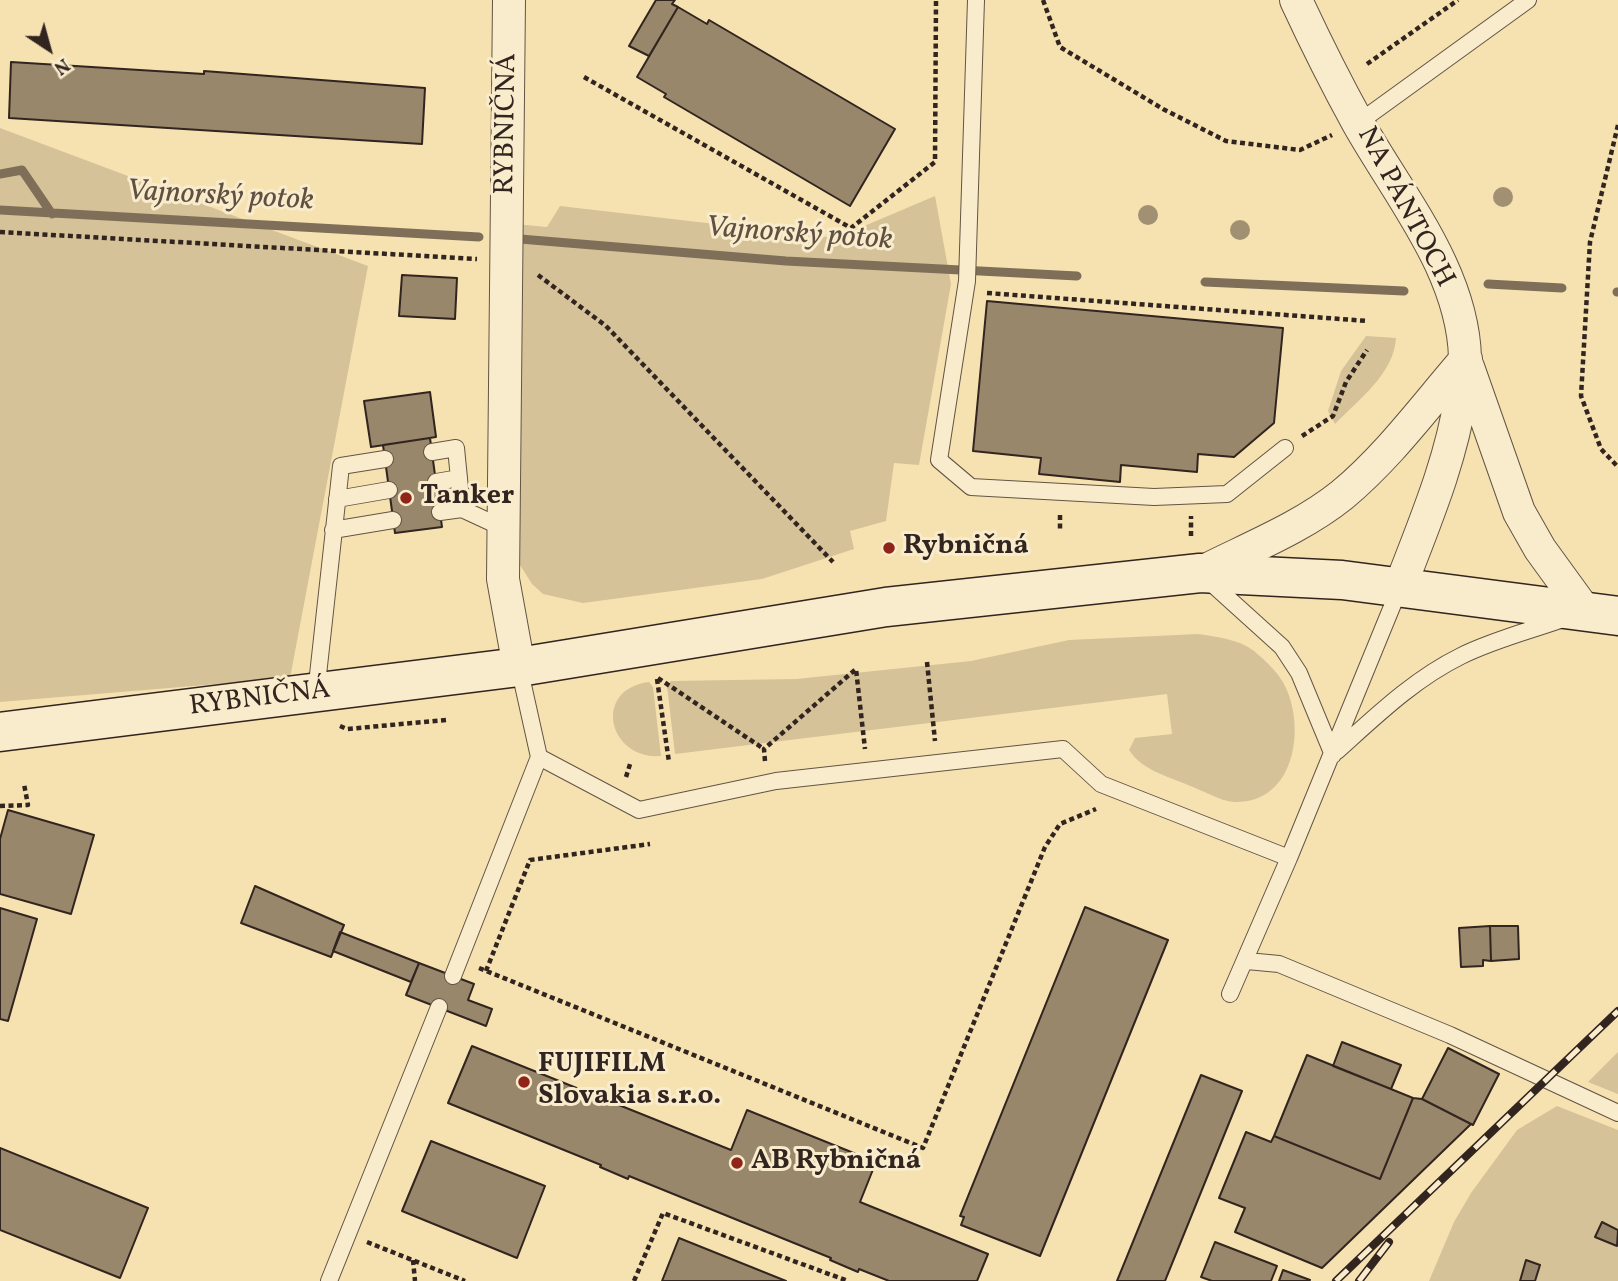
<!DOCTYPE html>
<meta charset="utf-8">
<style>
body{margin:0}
#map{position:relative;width:1618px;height:1281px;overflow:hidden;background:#f6e2b1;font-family:Vollkorn,serif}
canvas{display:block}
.north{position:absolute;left:14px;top:14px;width:70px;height:70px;-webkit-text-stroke:5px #f9eccc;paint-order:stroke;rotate:144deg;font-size:19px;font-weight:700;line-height:28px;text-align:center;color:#32241f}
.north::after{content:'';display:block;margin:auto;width:24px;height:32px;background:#32241f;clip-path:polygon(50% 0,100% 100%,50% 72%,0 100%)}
</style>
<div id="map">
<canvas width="1618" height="1281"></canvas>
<div class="north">N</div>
</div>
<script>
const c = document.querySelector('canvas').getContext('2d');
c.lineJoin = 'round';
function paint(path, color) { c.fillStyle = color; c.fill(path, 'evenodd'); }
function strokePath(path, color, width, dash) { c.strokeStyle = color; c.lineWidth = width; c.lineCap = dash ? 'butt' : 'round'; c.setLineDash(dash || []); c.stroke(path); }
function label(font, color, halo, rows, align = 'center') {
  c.font = font + ' Vollkorn,serif'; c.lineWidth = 6; c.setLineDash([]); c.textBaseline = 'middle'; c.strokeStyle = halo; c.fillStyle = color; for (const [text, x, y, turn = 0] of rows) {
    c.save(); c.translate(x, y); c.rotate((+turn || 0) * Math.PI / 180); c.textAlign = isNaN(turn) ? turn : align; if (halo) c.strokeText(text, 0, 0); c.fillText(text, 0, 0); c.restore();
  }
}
const green = new Path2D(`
 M0,128L368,266L290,678L0,702Z
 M935,196L951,284L919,465L894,463L886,521L850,531L854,549L762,579L583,603L543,594L532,584L520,565L517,545L515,224L547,227L560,206L836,238Z
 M1366,336L1396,338C1394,374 1358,400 1335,424L1328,411L1341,371Z
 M1198,634C1217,637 1239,639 1254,651C1266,661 1280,674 1286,688C1306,732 1293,804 1234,802C1220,801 1202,790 1188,785C1167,776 1142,770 1129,750L1135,738L1172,734L1167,694L675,754L667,686L671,681L796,679L971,661L1069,640Z
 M649,682L653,687L661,756C608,760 592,689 649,682Z
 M1618,1052V1094L1588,1082Z
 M1557,1106L1618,1130V1281H1429L1454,1222L1471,1193L1517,1130Z`);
const stream = new Path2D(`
 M0,174L22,170L52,214
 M0,210L479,237
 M520,239L786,261L1077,276
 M1205,282L1404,291
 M1488,284L1562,288
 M1617,292H1618`);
const building = new Path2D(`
 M656,0H675L672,4L678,7L649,56L629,46Z
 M678,7L707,24L709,20L895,129L850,206L664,97L666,94L637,77Z
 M11,62L204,74V71L425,88L422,144L9,118Z
 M402,275L457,278L455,319L399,316Z
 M987,301L1283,328L1274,423L1234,457L1198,454L1197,472L1121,465L1120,482L1039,474L1041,458L973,451Z
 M430,392L436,437L371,447L364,401Z
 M430,438L442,527L395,533L383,445Z
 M8,810L94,835L71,914L0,894V839Z
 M255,886L344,925L331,957L241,923Z
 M1085,907L1168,940L1040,1256L961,1225L964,1217L960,1216Z
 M0,908L37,919L8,1021L0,1019Z
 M1490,926L1491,961L1483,960V966L1461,967L1459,928Z
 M1490,926H1518L1519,959L1491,961Z
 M340,932L419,963L411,982L333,951Z
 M419,963L474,984L468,1000L492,1009L486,1026L406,995Z
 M1342,1042L1401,1065L1391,1089L1333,1066Z
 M472,1046L731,1150L747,1110L876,1162L860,1202L988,1254L977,1281H889L859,1269L858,1272L830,1260L831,1258L629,1176L628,1179L600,1167L601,1165L448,1103Z
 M1448,1048L1499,1074L1473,1125L1422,1099Z
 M1307,1055L1413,1098L1380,1179L1274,1136Z
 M1201,1075L1242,1091L1165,1281H1117Z
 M1413,1098L1422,1099L1471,1124L1322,1268L1235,1232L1245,1208L1219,1198L1246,1132L1271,1142L1274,1136L1380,1179Z
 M431,1141L545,1186L517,1258L402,1211Z
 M0,1148L148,1208L120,1278L0,1230Z
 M1602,1222L1618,1230L1617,1246L1595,1237Z
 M679,1238L786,1281H662Z
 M1215,1242L1277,1266L1271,1281H1212L1201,1277Z
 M1526,1260L1540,1265L1535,1281H1520Z
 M1283,1270L1310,1280L1309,1281H1279Z`);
const path = new Path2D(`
 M1043,0L1060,47L1163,109L1226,141L1300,150L1332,135
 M1367,64L1458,0
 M584,77L851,228L935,162L936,0
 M1618,125L1590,242L1581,396L1601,449L1618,467
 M0,232L477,259
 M538,275L606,326L833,562
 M987,293L1367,321
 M1302,436L1333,416L1346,382L1367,350
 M1060,515V529
 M1191,536V516
 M927,662L935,741
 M658,678L764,749
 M657,679L669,762
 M340,726L347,729L446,720
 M765,761L764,749L856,669L865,749
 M626,777L631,761
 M0,806L28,805L24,784
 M479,968L923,1148L1045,847L1060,824L1096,809
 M486,971L530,860L650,844
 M367,1242L465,1281
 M413,1260L415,1281
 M634,1281L663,1213L848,1281`);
const lane = new Path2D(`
 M976,0L967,281L939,460L971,487L1154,497L1227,494L1285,448
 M1358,123L1528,0
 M432,452L456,448L462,509
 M436,482L459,478
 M337,499L389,490
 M440,512L462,509L503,528
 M333,530L393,520
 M1209,581L1282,647L1299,673L1333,755
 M519,667L539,757L639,810L776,781L1063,749L1101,784L1289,858L1400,587
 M316,693L341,466L385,459
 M1337,751C1376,716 1414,679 1461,656C1493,640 1529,631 1563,619
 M1247,961L1279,964L1450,1035L1618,1113
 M453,976L539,757
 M1230,994L1289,858
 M329,1281L439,1007`);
const street = new Path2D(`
 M509,0L503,579L519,667
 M1296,0C1315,41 1336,83 1358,123C1399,196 1463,271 1465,358C1466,370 1462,383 1461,395C1451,462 1424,524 1400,587
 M1468,367L1519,512L1540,549L1585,611
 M1200,573C1247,549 1301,528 1342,495C1389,456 1426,405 1466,359`);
const secondary = new Path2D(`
 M0,732L519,667L886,607L1200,573L1342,580L1618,616`);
const rail = new Path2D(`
 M1336,1281L1618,1011
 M1359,1281L1389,1242`);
const trees = [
 [1503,197],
 [1148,215],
 [1240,230]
];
const markers = [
 [406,498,7,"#8f2418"],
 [889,548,7,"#8f2418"],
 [524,1082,7,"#8f2418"],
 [737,1163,7,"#8f2418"]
];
const streetNames = [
 ["RYBNIČNÁ",508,124,-89],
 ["NA PÁNTOCH",1404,208,62],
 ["RYBNIČNÁ",260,700,-7]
];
const poiNames = [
 ["Tanker",420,498],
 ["Rybničná",903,548],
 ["FUJIFILM",538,1066],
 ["Slovakia s.r.o.",538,1098],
 ["AB Rybničná",751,1163]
];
const waterNames = [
 ["Vajnorský potok",220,198,3],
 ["Vajnorský potok",799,236,4]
];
paint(green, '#d5c298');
strokePath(stream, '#7f6f59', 9);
paint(building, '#98876b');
strokePath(building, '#32241f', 2);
strokePath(lane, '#635444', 18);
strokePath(street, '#635444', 34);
strokePath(secondary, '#32241f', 41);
strokePath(path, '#32241f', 4.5, [5, 3.5]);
strokePath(lane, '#f9eccc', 16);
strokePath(street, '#f9eccc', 32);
strokePath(secondary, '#f9eccc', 38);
strokePath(rail, '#32241f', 8);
strokePath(rail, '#f9eccc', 5, [16]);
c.fillStyle = '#a19071';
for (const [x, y] of trees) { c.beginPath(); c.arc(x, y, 10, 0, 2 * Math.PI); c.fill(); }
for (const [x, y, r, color] of markers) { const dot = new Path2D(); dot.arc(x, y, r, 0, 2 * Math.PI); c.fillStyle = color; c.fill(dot); strokePath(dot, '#f9eccc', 2.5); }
label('28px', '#32241f', '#f9eccc', streetNames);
label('bold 28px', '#32241f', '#f9eccc', poiNames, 'left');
label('italic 30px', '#5f5041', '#f9eccc', waterNames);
</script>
